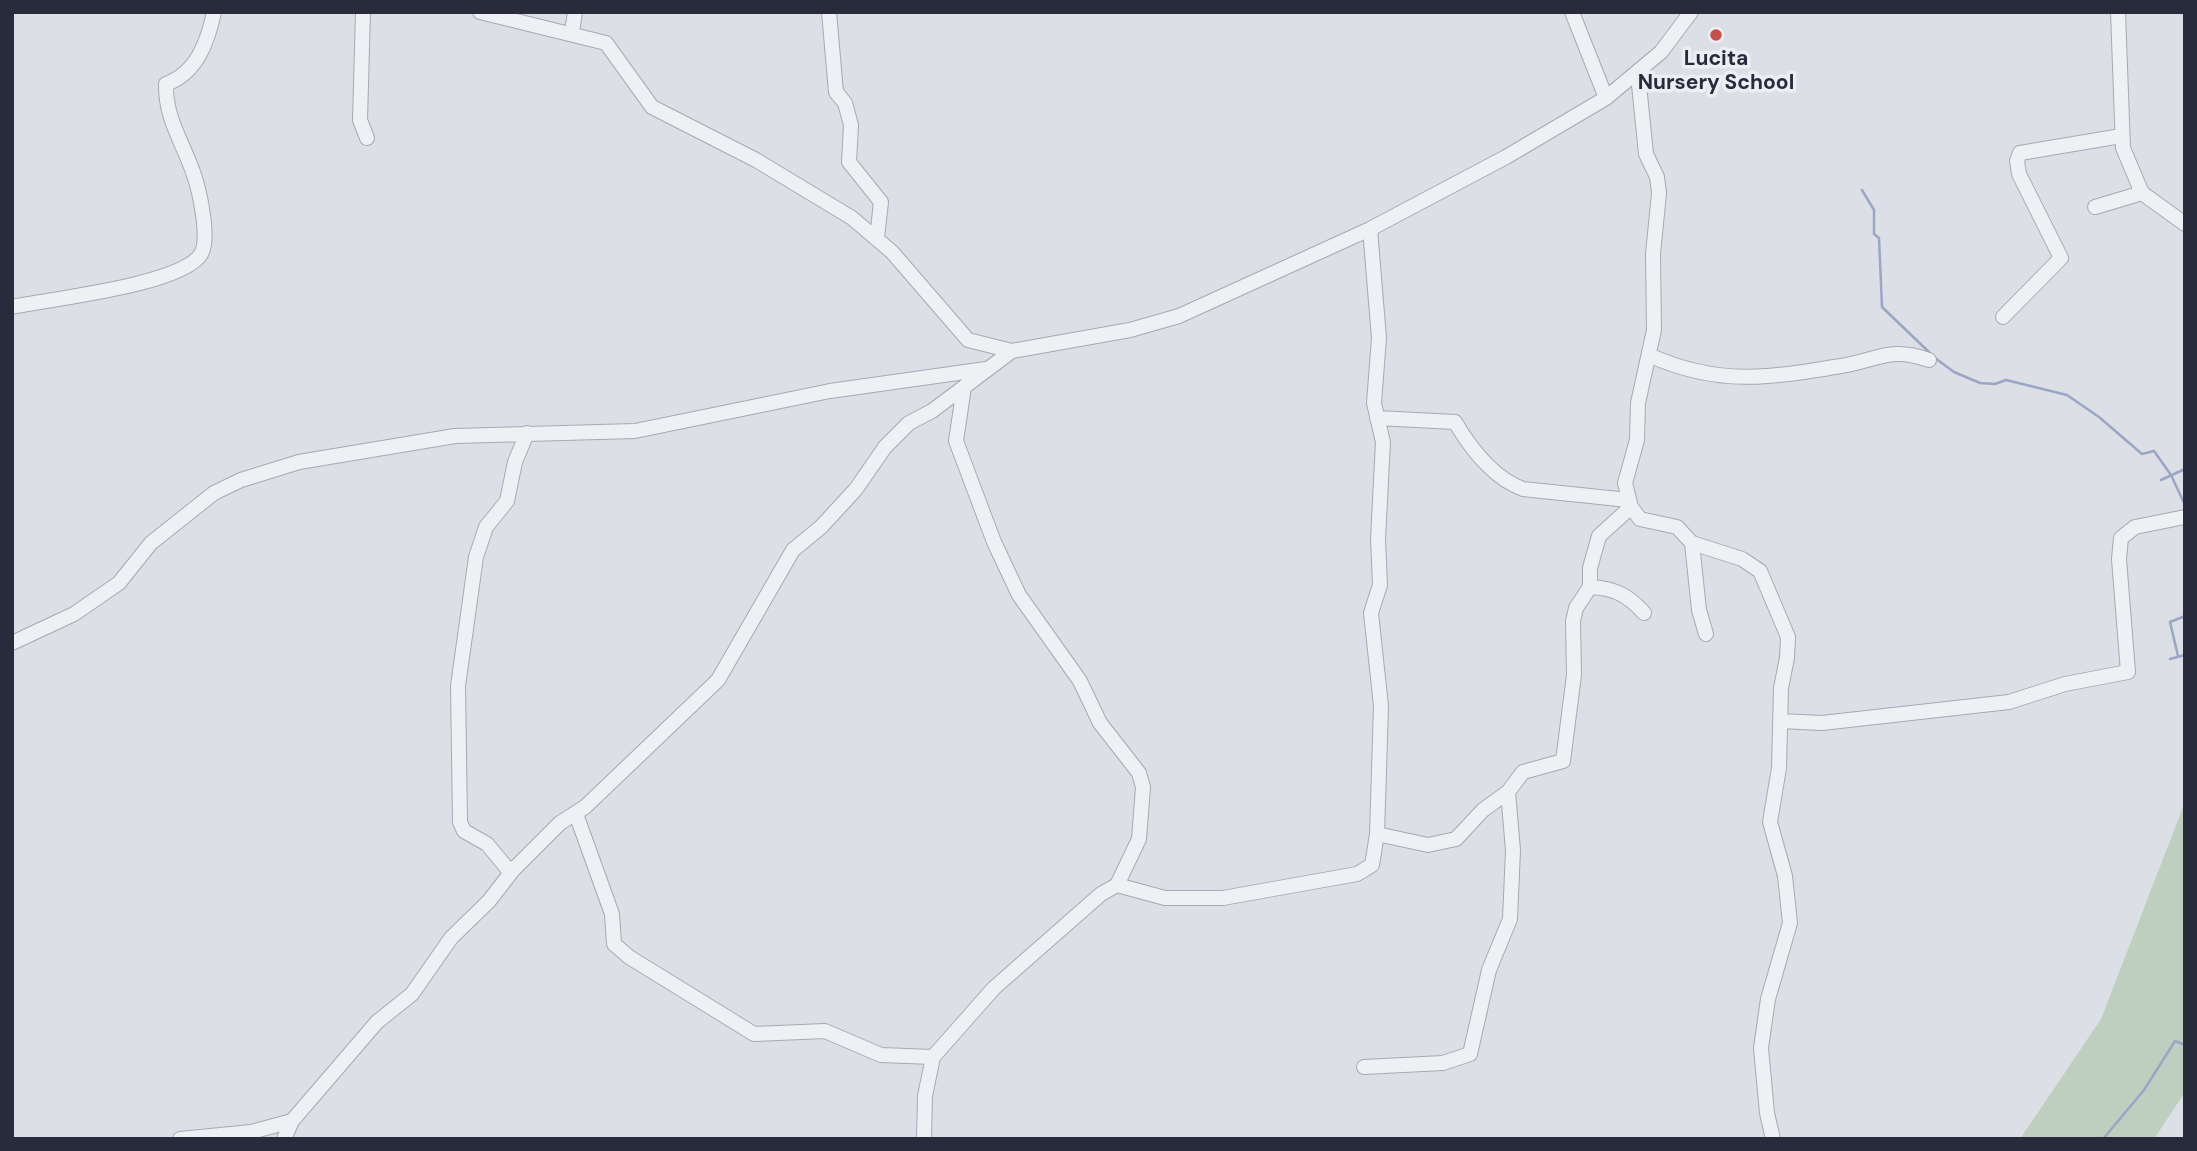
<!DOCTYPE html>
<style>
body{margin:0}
#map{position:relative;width:2197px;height:1151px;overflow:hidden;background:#dddfe6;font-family:"DM Sans",sans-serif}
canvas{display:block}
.frame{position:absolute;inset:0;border:14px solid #282b3b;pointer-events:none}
</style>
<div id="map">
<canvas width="2197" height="1151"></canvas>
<div class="frame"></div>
</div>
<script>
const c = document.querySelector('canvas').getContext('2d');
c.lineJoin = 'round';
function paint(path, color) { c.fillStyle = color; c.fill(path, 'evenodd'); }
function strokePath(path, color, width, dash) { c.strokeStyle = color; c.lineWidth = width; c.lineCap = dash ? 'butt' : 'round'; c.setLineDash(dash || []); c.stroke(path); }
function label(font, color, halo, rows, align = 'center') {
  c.font = font + ' "DM Sans",sans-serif'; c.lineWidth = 7; c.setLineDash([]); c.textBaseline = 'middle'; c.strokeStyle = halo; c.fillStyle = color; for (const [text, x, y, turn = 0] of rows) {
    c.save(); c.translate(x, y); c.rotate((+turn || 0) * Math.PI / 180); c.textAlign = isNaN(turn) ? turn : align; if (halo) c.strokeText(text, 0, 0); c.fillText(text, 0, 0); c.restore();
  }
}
const green = new Path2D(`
 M2185,802V1092L2154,1139H2020L2101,1019Z`);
const stream = new Path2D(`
 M1862,190L1874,210V234L1879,238L1882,307L1930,353
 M1935,358L1954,372L1980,383L1995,384L2006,380L2067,395L2099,417L2142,454L2154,451L2171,475L2185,505
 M2161,480L2185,469
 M2178,656L2170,622L2185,616
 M2170,659L2185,655
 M2103,1139L2144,1090L2175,1041L2185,1045`);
const minor = new Path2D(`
 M363,12L360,120L367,138
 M480,12L606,43L652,107L756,160L852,218L892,252L968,340L1012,351L1130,330L1179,316L1370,229L1506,157L1606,98L1661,52L1691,12
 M829,12L836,92L845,103L851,125L849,162L881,202L877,238
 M1572,12L1606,98
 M2118,12L2123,148L2142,193L2185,224
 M572,32L575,12
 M1638,75L1646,154L1657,177L1659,193L1653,254L1654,330L1638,403L1637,440L1625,483L1631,507L1640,519L1677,527L1692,543L1742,559L1760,571L1788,637L1787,658L1781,688L1779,768L1770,822L1785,876L1790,923L1768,999L1761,1048L1767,1113L1773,1139
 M2095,207L2142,193
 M12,307C50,299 182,285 201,254C210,239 200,193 194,175C184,144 165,119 166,84C197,73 208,41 214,12
 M2003,317L2061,258L2019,174L2017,161L2020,153L2121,136
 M1651,356C1719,386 1769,378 1841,366C1879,360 1889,346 1929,360
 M964,387L956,441L994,542L1019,595L1080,681L1100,723L1139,773L1143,787L1139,839L1117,885
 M1377,418L1455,422C1471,449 1493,478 1523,489L1628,500
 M1692,543L1699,610L1706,634
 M1590,587C1614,588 1628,595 1644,613
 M12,643L74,614L119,583L151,543L214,493L241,480L299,462L455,436L635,431L830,391L986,369
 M1780,721L1822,723L2009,702L2065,684L2128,672L2119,559L2121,538L2135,527L2185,517
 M576,814L612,914L614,944L629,957L754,1034L825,1031L881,1055L933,1057
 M1377,834L1428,845L1456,839L1483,810L1508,792L1523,772L1563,761L1574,675L1573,621L1576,608L1590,587V568L1599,536L1631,507
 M513,870L506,867L487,844L464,831L460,822L458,686L476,557L486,527L507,501L515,462L527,433
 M1364,1067L1443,1063L1470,1054L1489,970L1510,919L1513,850L1508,792
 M180,1139L251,1132L292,1121
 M284,1139L292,1121L377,1022L412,994L451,938L489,901L513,870L560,823L585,807L718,680L793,550L821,527L856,489L885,447L909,423L932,411L1012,351
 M924,1139L925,1096L933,1057L994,988L1101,894L1117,885L1165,898H1223L1357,874L1372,865L1377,834L1381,706L1371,613L1380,585L1378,539L1383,442L1374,403L1379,338L1370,229`);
const markers = [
 [1716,35,7,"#c35049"]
];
const poiNames = [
 ["Lucita",1716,59],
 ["Nursery School",1716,83]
];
paint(green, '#bfcfbf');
strokePath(stream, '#9aa6c4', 2.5);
strokePath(minor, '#a7a9b3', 16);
strokePath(minor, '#eff0f4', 14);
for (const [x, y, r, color] of markers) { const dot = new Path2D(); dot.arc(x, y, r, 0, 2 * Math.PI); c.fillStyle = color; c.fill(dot); strokePath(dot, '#eceef4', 2.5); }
label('bold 21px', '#282b3b', '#eceef4', poiNames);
</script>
